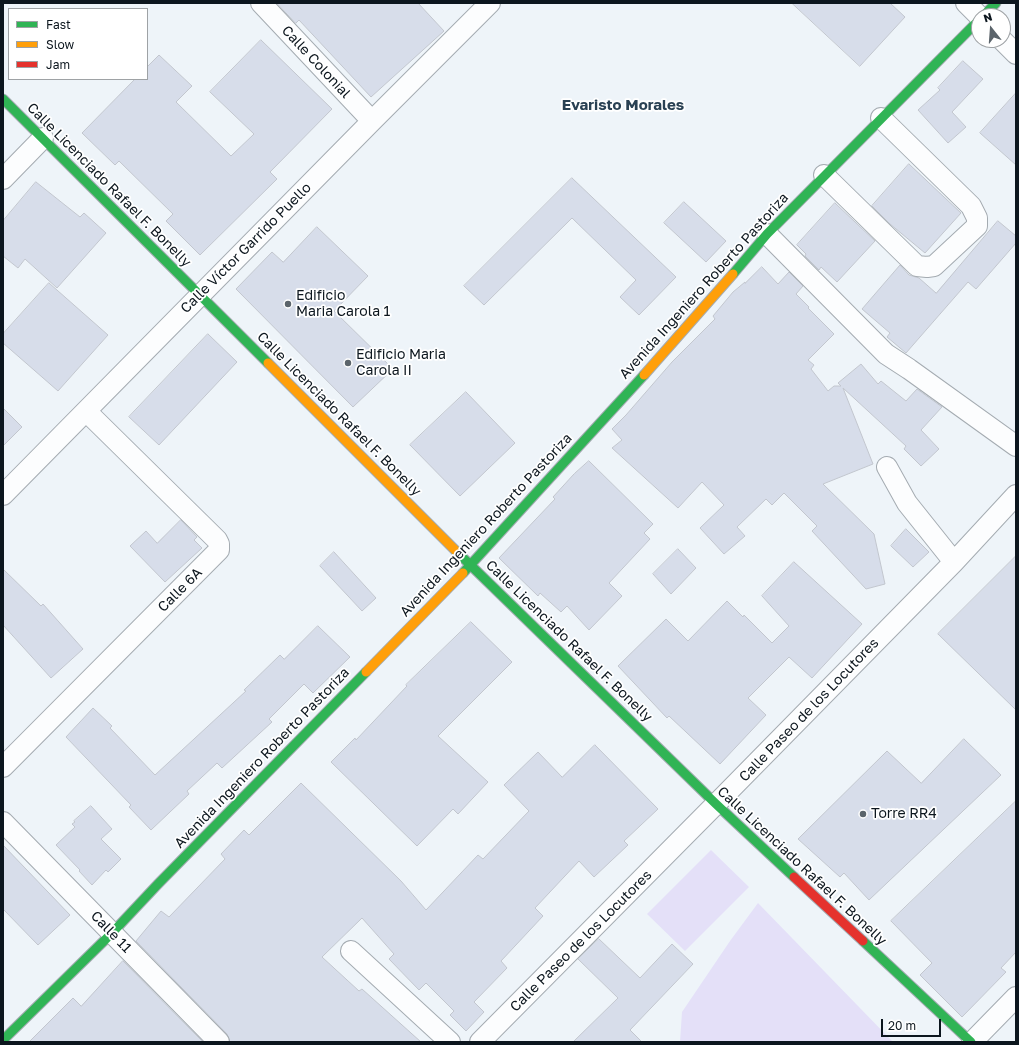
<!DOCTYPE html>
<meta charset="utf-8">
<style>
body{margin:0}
#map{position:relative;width:1019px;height:1045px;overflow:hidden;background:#eef4f9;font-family:"Golos Text",sans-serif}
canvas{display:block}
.frame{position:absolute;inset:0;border:4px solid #0c161e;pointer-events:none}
.legend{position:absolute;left:8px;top:8px;width:140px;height:72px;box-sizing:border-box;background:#fff;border:1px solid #9ea2a5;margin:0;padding:5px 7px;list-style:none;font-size:12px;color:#0c161e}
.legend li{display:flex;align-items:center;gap:8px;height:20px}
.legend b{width:20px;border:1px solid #9ea2a5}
.north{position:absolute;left:971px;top:8px;width:40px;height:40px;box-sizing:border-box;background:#fff;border:1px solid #9ea2a5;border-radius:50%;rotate:343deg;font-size:11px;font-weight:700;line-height:16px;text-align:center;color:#0c161e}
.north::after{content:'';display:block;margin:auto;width:14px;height:18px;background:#5b646b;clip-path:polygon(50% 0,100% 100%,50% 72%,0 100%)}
.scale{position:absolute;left:881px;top:1019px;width:60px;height:18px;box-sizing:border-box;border:2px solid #0c161e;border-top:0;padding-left:5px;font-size:12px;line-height:14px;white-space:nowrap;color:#0c161e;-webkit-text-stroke:3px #fff;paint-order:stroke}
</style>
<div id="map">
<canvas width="1019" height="1045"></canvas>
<div class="frame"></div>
<ul class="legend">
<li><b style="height:5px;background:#30b455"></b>Fast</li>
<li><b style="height:5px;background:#ff9f0a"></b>Slow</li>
<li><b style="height:5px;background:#e5322d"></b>Jam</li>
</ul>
<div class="north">N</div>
<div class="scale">20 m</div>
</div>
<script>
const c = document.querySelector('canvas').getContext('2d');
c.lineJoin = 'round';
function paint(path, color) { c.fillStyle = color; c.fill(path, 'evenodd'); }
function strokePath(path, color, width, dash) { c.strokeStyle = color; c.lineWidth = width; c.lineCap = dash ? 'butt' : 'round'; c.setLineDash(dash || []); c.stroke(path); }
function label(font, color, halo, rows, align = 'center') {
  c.font = font + ' "Golos Text",sans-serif'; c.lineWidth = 3.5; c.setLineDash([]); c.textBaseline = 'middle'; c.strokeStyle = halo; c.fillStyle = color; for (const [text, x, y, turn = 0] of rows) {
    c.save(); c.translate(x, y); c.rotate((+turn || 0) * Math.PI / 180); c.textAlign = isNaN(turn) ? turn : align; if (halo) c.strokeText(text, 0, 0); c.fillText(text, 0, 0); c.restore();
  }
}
const green = new Path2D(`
 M711,850L749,887L685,951L647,914Z
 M758,903L893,1042H680L682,1012L730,941Z`);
const building = new Path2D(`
 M277,3H418L444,31L371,97L299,20L296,23Z
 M792,3H890L905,17L860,66Z
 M261,40L332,109L270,172L277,179L200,255L166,221L173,214L119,161L115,165L82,133L135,79H147V67L159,55L192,86L176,102L231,156L254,134L210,92Z
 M963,61L983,79L952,112L966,127L948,143L918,110L940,90L938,88Z
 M1016,93V165L980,133Z
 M909,164L961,213L925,253L890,224L872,206Z
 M572,178L676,277L639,315L620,297L636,280L572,218L484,305L464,286Z
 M36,182L80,217L84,213L106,233L57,288L25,259L18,268L3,256V221Z
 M684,202L726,241L706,262L664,223Z
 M835,203L875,241L837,282L821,267L819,270L805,256L806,254L797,245Z
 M998,221L1016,236V243L976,289L968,282L906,353L887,337L890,333L862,309L900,265L909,275L919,278L936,293Z
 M317,227L368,276L334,311L393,369L353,407L236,289L272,252L283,262Z
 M762,267L778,284L789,272L803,286L796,294L809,307L808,308L834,334L808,360L814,365L811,369L828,391L834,386H841L838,383L861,364L878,384L881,381L906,401L917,389L942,407L921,430L939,449L921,466L904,449L906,446L843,388L873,464L823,484L874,534L885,584L866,589L812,531L817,526L784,493L772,505L766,499L737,527L745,536L724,554L700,528L724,505L702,482L678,508L612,448L622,440L612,429L626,415L672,362L715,319L713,316L733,292L745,282V283Z
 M49,283L108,335L58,391L3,343V334Z
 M208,334L237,362L159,445L129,417Z
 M466,392L515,443L460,496L410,445Z
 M3,408L22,427L3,446Z
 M589,461L653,524L644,533L650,539L609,583L622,596L589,630L567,606L561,612L540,593L538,596L499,558L555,499L553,497L574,474Z
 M181,520L197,537L194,540L202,548L165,582L130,546L146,531L157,543Z
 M906,529L929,552L913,567L891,546Z
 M678,549L696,568L671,594L653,574Z
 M334,552L376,598L362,611L320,566Z
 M1016,556V710L938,634Z
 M794,562L862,624L812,678L789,657L748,698L766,715L720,764L669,716L667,718L618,666L666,619L688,641L727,601L743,617L744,615L772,643L789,626L762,596Z
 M3,569L41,606L43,604L83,649L51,678L3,625Z
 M471,622L512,662L438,736L488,782L458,814L453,809L417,846L331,762L355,738L356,740L407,686L406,685Z
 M318,626L350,657L313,693L304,684L269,719L272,722L222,768L217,763L187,791L189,794L151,830L129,807L131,805L66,737L93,708L112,726L110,728L155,775L246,691L244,690L280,655L284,659Z
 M964,739L1001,775L869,900L844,873L840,877L798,839L887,751L921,783Z
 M595,745L658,809L624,841L628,845L594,877L579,861L535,908L543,916L501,961L507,968L474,1002L484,1012L466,1031L450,1015L454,1011L426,983L419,990L389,959L394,954L362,918L322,957L359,991L362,989L421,1042H230L227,1034L136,941L161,911L169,917L225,859L221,854L244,830L249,835L301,783L401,881L426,910L478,855L483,859L529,811L504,785L538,752L562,777Z
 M1016,801V952L1001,968L1006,972L962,1017L920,975L932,963L891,921Z
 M91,806L112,829L101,839L121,859L108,872L106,870L92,885L79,871L80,870L56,845L75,827L72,824L75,822L74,821Z
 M3,845L70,915L38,945L3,909Z
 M599,939L640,978L672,944L693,964L630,1030L642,1042H573L618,998L578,959Z
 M123,961L203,1042H29L73,998L81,1006Z`);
const street = new Path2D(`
 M261,3L372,121
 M966,3L979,16
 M1002,40L1016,54
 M824,175L917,266L927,267L934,266L977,226V218L971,206L881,118
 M3,179L43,138
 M767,234L886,354L909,369L1016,446
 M887,467L907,503L954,562
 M3,495L372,121L490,3
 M3,767L219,550V544L217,540L86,411
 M3,822L219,1042
 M351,951L450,1042
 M480,1042L716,804L954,562L1016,495
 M972,1042L1016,997`);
const fast = new Path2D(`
 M983,16L996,3
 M3,99L268,363
 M733,274L767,234L979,20
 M456,551L716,804L794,877
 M463,573L644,375
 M863,941L971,1042
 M3,1040L112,933L158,884L366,672`);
const slow = new Path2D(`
 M268,363L456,551
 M644,375L733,274
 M366,672L463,573`);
const jam = new Path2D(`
 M794,877L863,941`);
const markers = [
 [288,304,4,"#5b646b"],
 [348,363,4,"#5b646b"],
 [863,814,4,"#5b646b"]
];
const streetNames = [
 ["Calle Colonial",316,62,47],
 ["Calle Licenciado Rafael F. Bonelly",109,185,45],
 ["Calle Víctor Garrido Puello",246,248,-45],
 ["Avenida Ingeniero Roberto Pastoriza",704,286,-48],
 ["Calle Licenciado Rafael F. Bonelly",339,414,45],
 ["Avenida Ingeniero Roberto Pastoriza",486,525,-47],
 ["Calle 6A",180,590,-45],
 ["Calle Licenciado Rafael F. Bonelly",569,641,44],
 ["Calle Paseo de los Locutores",809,710,-46],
 ["Avenida Ingeniero Roberto Pastoriza",262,758,-46],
 ["Calle Licenciado Rafael F. Bonelly",802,866,43],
 ["Calle 11",111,932,46],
 ["Calle Paseo de los Locutores",581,941,-45]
];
const poiNames = [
 ["Edificio",296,296],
 ["Maria Carola 1",296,312],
 ["Edificio Maria",356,355],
 ["Carola II",356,371],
 ["Torre RR4",871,814]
];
const neighbourhoodNames = [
 ["Evaristo Morales",623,105]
];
paint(green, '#e4e0f8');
paint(building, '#d7ddea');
strokePath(building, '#c2c6ce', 1);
strokePath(street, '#a4abb1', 22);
strokePath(fast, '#a4abb1', 11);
strokePath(slow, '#a4abb1', 11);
strokePath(jam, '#a4abb1', 11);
strokePath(street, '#fcfdfe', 20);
strokePath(fast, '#30b455', 9);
strokePath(slow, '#ff9f0a', 9);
strokePath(jam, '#e5322d', 9);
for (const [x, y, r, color] of markers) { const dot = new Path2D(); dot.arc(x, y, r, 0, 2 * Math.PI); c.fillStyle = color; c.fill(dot); strokePath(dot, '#fff', 1.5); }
label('14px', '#0c161e', '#fff', streetNames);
label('14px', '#0c161e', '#fff', poiNames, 'left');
label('bold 15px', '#2a4153', '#fff', neighbourhoodNames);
</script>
